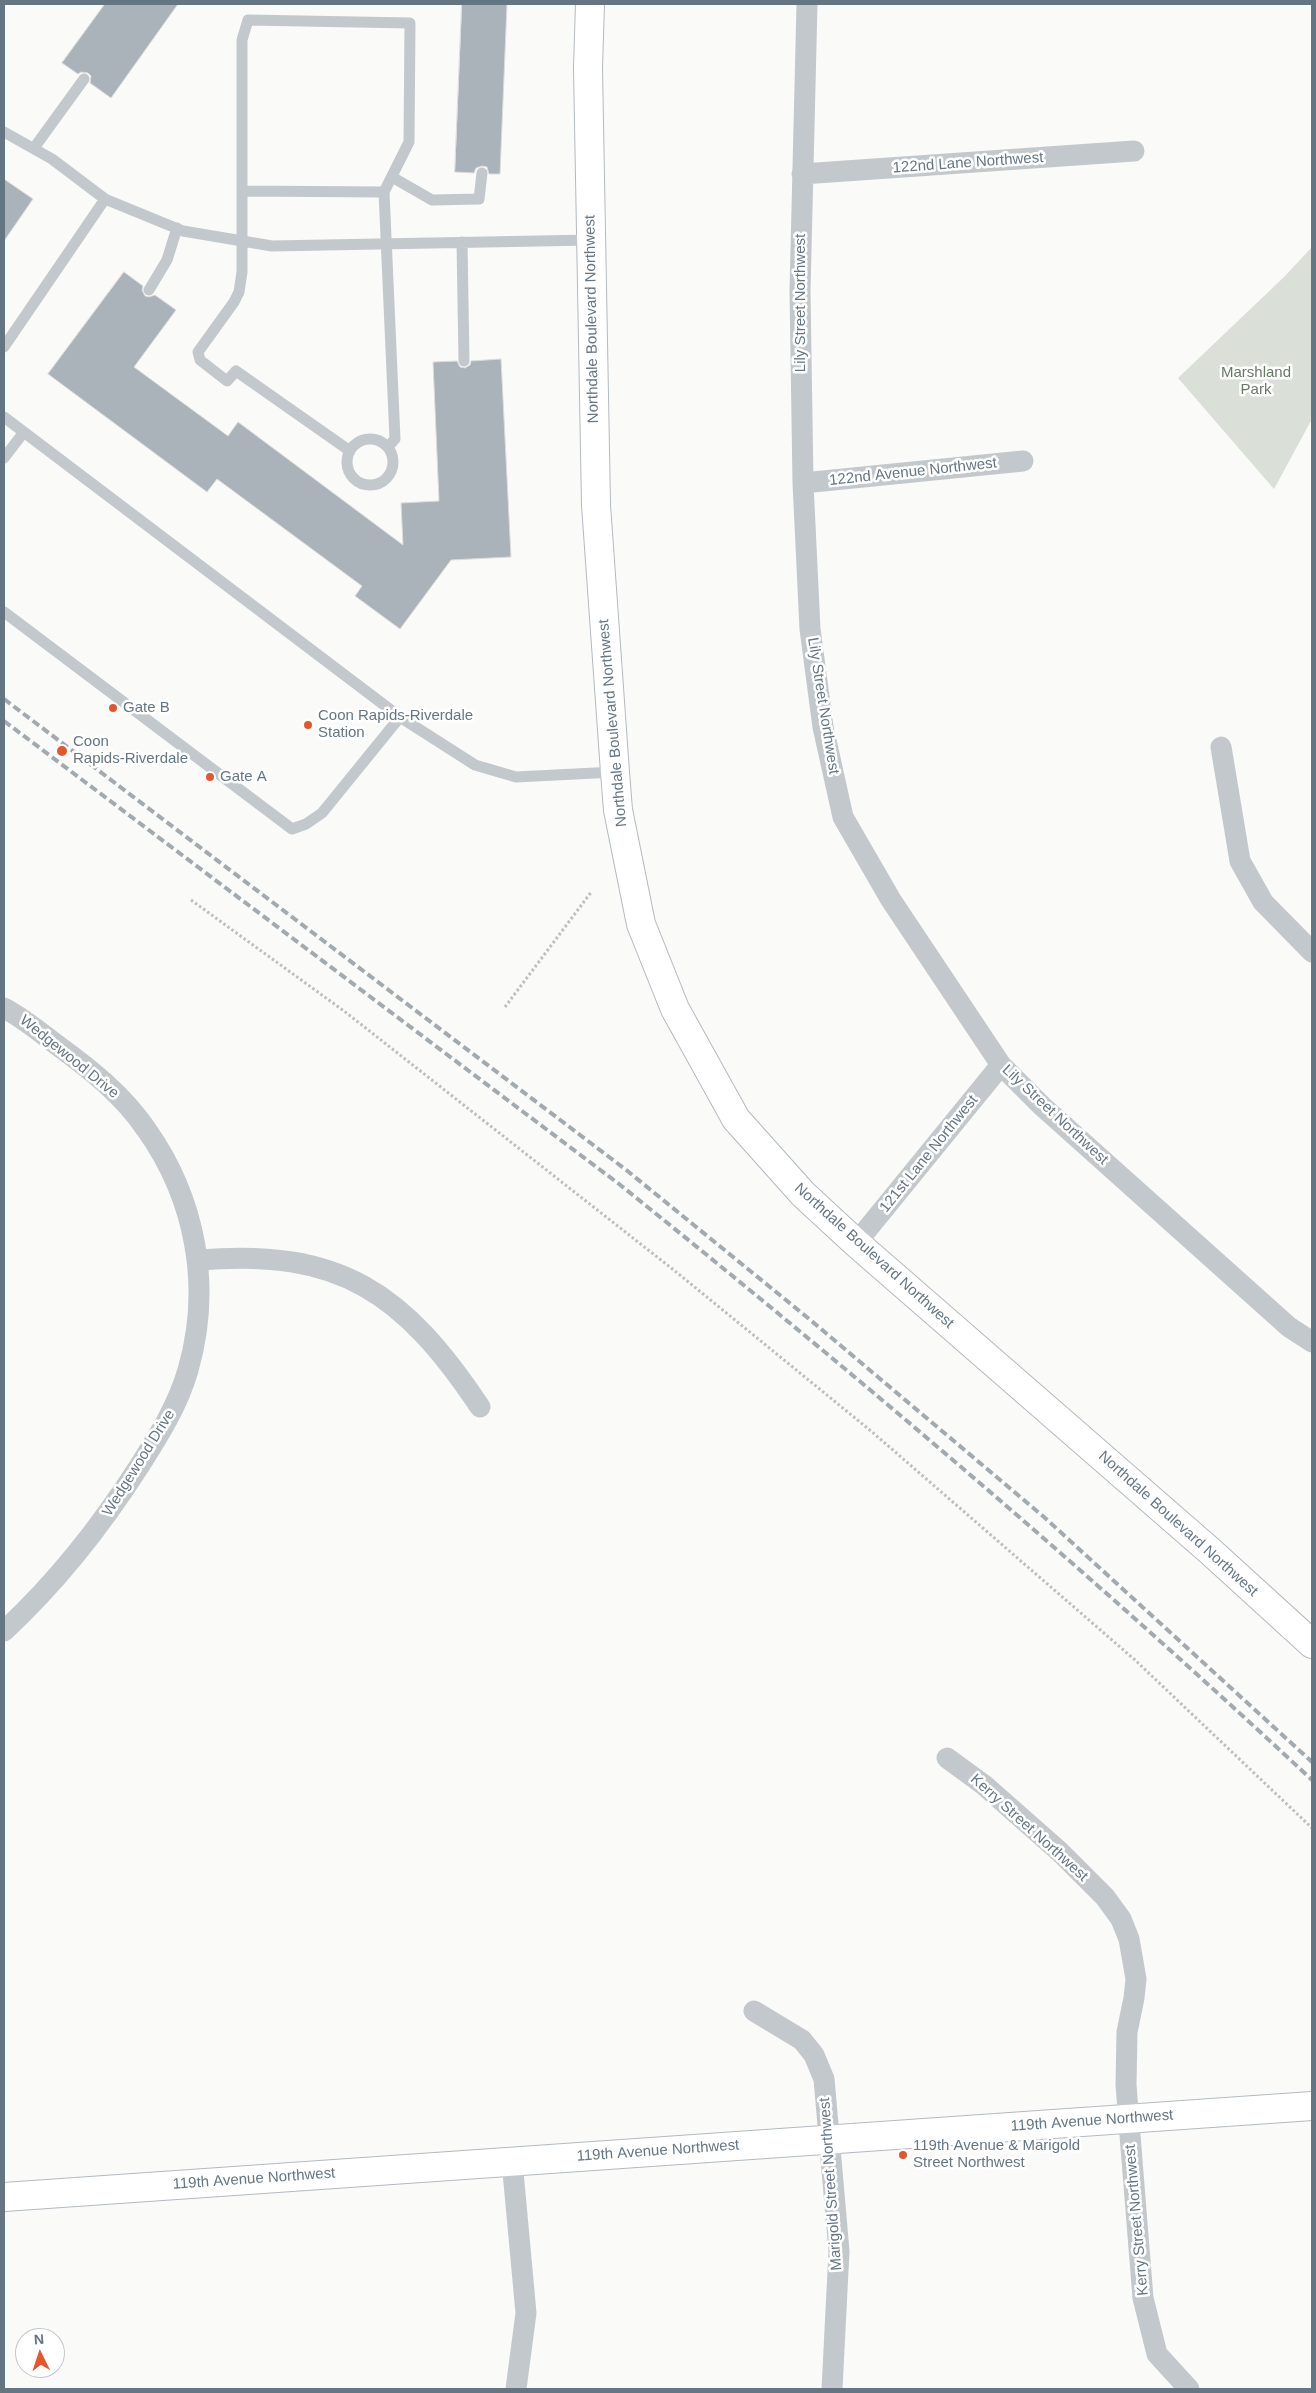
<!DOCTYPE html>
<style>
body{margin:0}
#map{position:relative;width:1316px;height:2393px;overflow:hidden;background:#fafaf8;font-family:Helvetica,sans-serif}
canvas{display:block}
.frame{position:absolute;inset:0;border:5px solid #657683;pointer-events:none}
.north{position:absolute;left:15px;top:2328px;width:50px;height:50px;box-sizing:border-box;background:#fff;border:1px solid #c1c8cd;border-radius:50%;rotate:356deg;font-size:14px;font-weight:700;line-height:20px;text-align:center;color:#657683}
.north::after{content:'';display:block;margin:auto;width:18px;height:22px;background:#e4572e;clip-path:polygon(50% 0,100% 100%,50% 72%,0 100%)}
</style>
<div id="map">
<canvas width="1316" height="2393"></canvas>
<div class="frame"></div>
<div class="north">N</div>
</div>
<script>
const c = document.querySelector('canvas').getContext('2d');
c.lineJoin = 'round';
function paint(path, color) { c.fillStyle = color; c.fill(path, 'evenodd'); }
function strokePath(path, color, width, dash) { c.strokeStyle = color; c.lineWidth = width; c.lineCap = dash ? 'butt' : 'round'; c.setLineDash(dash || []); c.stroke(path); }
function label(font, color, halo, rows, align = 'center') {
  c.font = font + ' Helvetica,sans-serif'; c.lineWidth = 5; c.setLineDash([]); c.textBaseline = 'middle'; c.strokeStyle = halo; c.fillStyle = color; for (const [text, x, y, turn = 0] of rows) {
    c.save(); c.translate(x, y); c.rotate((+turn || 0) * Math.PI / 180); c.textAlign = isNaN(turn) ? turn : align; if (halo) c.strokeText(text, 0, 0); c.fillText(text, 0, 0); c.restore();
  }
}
const green = new Path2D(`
 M1312,247V419L1274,489L1178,378L1284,277Z`);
const building = new Path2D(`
 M105,4H178L111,98L90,83L91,76L88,73L81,72L78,74L62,63Z
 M462,4H507L500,174H489L487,167L482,166L476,168L474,173L455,172Z
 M4,179L33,199L4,241Z
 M124,272L143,286L142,290L145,296L149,297L155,295L176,310L134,367L228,436L238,422L403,545L401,503L439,501L433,362L457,361L460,367L465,368L470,365L471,361L501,359L511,557L451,560L400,629L355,596L362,586L217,479L207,492L48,374Z`);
const path = new Path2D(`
 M191,900L344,1011L675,1271L871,1431L1135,1660L1312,1828
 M505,1007L592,891`);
const lane = new Path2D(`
 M4,132L52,159L105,199L4,347
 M34,148L84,79
 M392,177L432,200L479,199L482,173
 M243,191L384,192
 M105,199L183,231L272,246L591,240
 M462,242L464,361
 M149,290L167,260L177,228
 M4,417L400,717L475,765L516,777L615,772
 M347 462a23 23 0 1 1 46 0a23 23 0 1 1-46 0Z
 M350,451L236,371L227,381L200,360L198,352L234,302L239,292L242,272V40L248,20L410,23L409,142L384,192L395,439L388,447
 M4,458L24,432
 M4,612L292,829L306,824L322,813L400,717`);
const street = new Path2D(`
 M807,4L800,291L803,483L810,629L823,727L843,817L891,900L1001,1065L1042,1106L1289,1327L1312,1342
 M802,174L1134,151
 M803,483L1023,461
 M1221,747L1240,861L1263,902L1312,952
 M4,1008C23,1018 40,1032 57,1045C90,1069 123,1095 146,1129C196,1199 212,1287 188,1370C178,1405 159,1435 140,1465C101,1526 57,1582 4,1631
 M856,1243L1001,1065
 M199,1260C340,1248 404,1293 480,1407
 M947,1758L984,1785L1060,1852L1105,1897L1121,1919L1129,1939L1136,1979L1134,1998L1127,2032L1126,2085L1143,2298L1157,2354L1189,2389
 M754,2011L802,2040L814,2055L824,2079L839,2251L832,2389
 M512,2161L526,2313L516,2389`);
const secondary = new Path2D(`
 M590,4L588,68L596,505L615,772L618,810L641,924L675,1009L736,1119L803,1194L856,1243L1210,1551L1312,1644
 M4,2197L1312,2106`);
const rail = new Path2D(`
 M4,699L625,1169L808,1318L1044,1517L1312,1762
 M4,721L619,1184C857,1375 1089,1572 1312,1780`);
const markers = [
 [113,708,5,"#e4572e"],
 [308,725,5,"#e4572e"],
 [62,751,6,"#e4572e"],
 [210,777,5,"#e4572e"],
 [903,2155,5,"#e4572e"]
];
const streetNames = [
 ["122nd Lane Northwest",968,163,-4],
 ["Lily Street Northwest",801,303,-90],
 ["Northdale Boulevard Northwest",592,319,-91],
 ["122nd Avenue Northwest",913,472,-6],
 ["Lily Street Northwest",823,706,81],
 ["Northdale Boulevard Northwest",613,723,-95],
 ["Wedgewood Drive",69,1057,39],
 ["Lily Street Northwest",1055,1115,43],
 ["121st Lane Northwest",929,1154,-51],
 ["Northdale Boulevard Northwest",874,1256,42],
 ["Wedgewood Drive",139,1463,-58],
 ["Northdale Boulevard Northwest",1178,1524,42],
 ["Kerry Street Northwest",1029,1828,42],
 ["119th Avenue Northwest",1092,2121,-4],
 ["119th Avenue Northwest",658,2151,-4],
 ["119th Avenue Northwest",254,2179,-4],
 ["Marigold Street Northwest",831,2184,-94],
 ["Kerry Street Northwest",1137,2220,-95]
];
const parkNames = [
 ["Marshland",1256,373],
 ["Park",1256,390]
];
const poiNames = [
 ["Gate B",123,708],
 ["Coon Rapids-Riverdale",318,716],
 ["Station",318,733],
 ["Coon",73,742],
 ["Rapids-Riverdale",73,759],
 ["Gate A",220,777],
 ["119th Avenue & Marigold",913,2146],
 ["Street Northwest",913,2163]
];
paint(green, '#dadfd7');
paint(building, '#aab3b9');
strokePath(building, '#dcdcda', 1);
strokePath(secondary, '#b3babf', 30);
strokePath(path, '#bbbfc2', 3, [2.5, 2.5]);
strokePath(lane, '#c3c8cc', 11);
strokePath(street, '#c3c8cc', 21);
strokePath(secondary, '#fff', 28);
strokePath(rail, '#a2aab0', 4, [8, 4]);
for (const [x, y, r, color] of markers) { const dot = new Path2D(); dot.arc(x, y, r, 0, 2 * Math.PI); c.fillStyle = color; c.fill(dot); strokePath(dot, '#fff', 2); }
label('15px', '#657683', '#fff', streetNames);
label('15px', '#687a64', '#fff', parkNames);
label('15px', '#657683', '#fff', poiNames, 'left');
</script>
